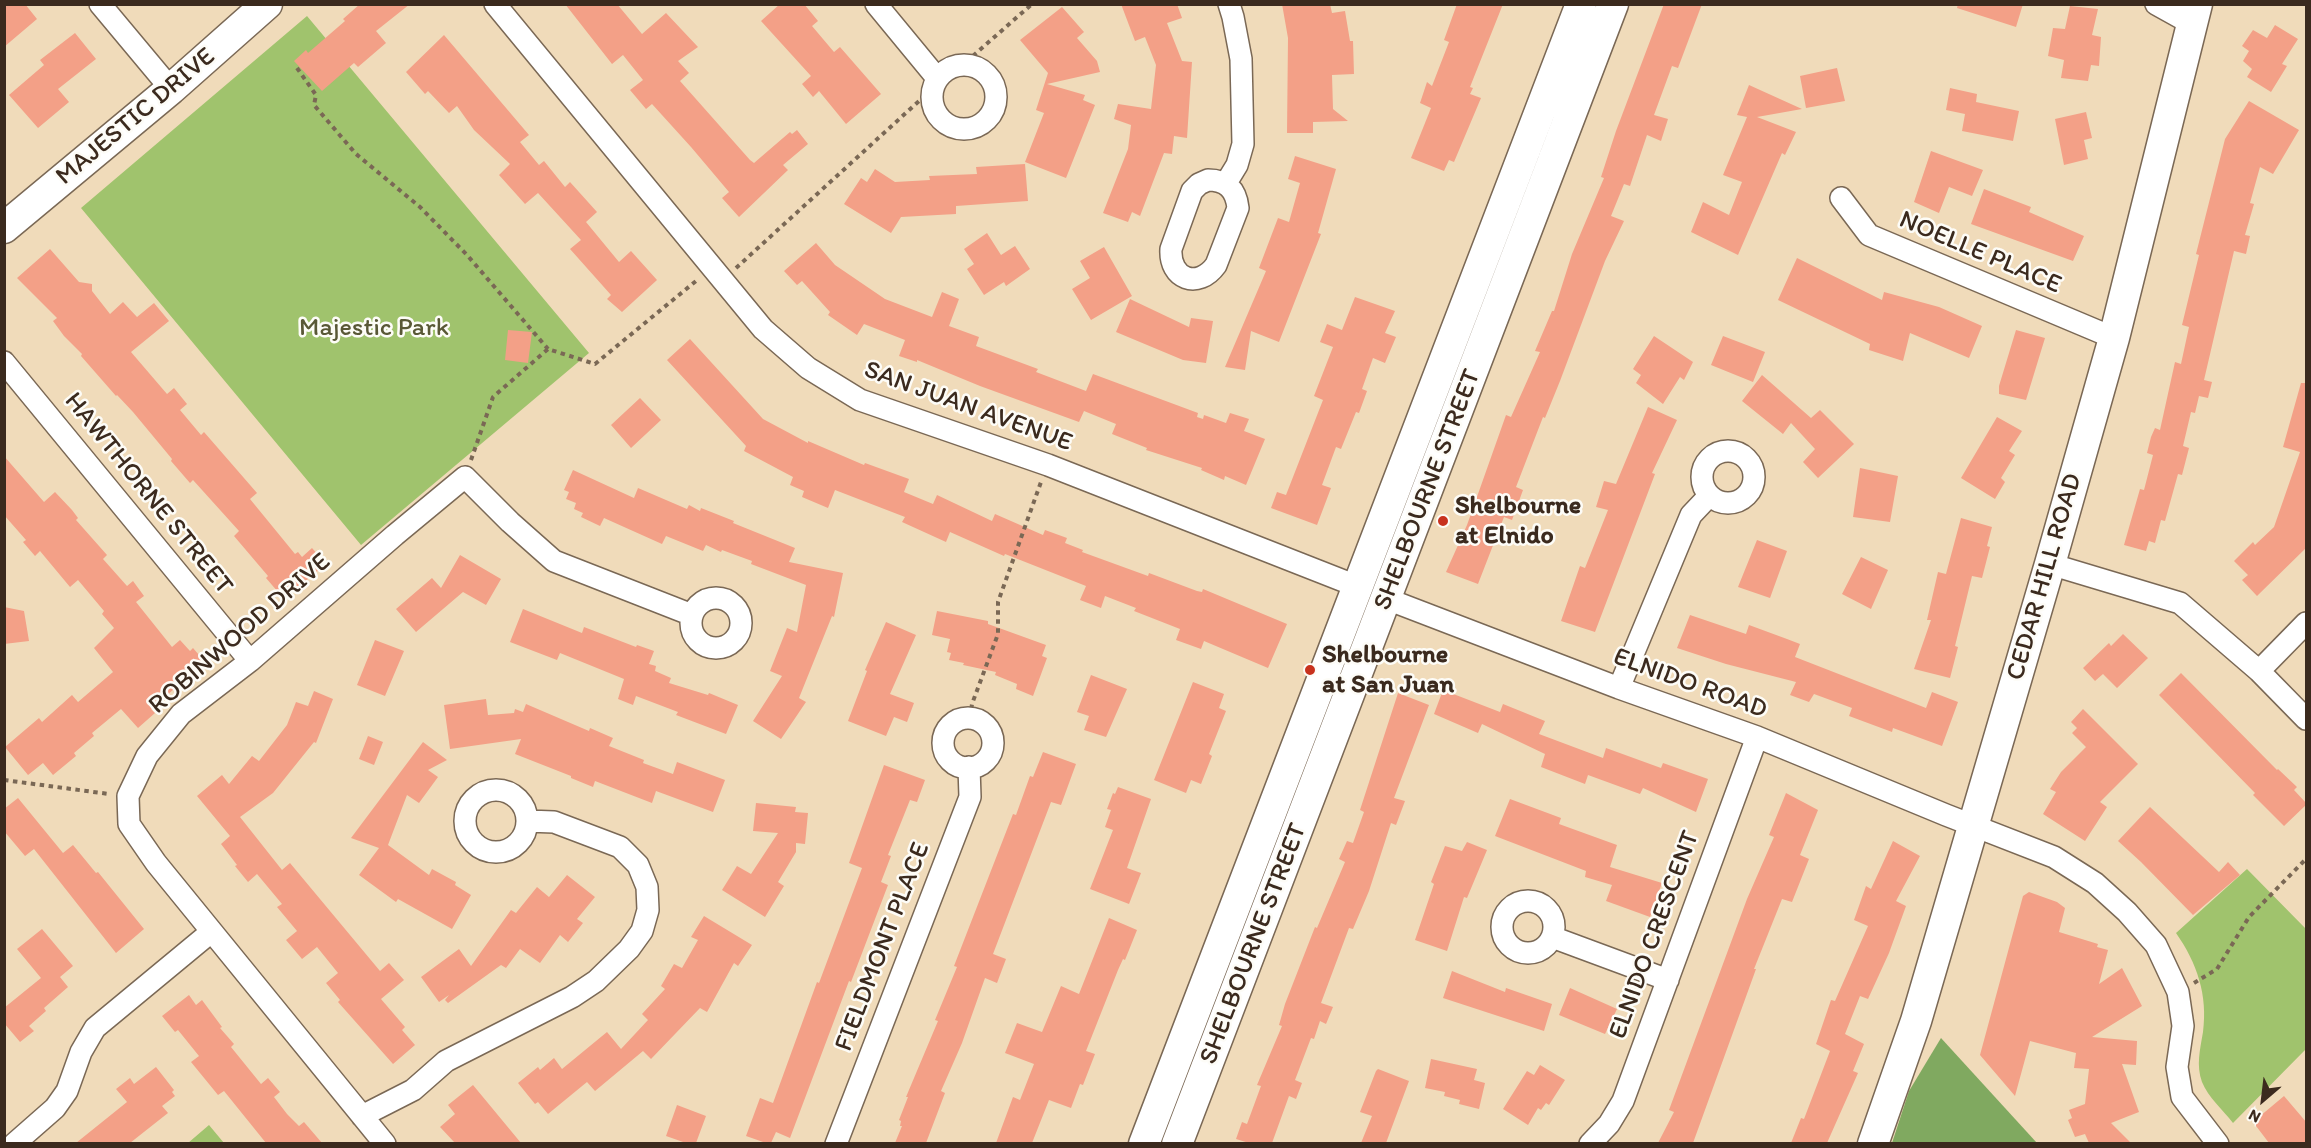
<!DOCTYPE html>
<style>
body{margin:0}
#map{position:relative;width:2311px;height:1148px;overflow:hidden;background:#f0dbba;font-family:Itim,sans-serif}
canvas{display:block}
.frame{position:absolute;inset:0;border:6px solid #3b2a1e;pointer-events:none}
.north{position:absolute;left:2233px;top:1070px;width:60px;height:60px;-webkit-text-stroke:4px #fdfcf7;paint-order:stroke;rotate:208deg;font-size:16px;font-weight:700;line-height:24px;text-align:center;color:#3b2a1e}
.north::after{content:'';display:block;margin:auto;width:21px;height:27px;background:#3b2a1e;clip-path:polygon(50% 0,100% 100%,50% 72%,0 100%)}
</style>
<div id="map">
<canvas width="2311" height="1148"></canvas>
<div class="frame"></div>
<div class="north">N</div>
</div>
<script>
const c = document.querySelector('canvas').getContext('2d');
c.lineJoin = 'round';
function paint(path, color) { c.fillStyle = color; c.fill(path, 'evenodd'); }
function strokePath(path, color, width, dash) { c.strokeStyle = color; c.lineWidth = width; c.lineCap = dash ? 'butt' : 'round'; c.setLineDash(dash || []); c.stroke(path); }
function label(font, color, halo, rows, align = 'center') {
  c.font = font + ' Itim,sans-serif'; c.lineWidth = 5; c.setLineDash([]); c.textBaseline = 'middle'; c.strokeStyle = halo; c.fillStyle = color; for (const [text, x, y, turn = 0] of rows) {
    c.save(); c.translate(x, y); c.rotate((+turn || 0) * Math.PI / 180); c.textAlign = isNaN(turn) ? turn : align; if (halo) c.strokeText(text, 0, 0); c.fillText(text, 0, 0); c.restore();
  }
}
const green = new Path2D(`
 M307,16L589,353L361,545L81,208Z
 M2247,869L2306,929V1049L2233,1123C2223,1110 2208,1097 2202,1082C2196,1065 2200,1050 2203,1032C2208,995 2197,963 2176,933Z
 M209,1125L224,1143H188Z`);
const forest = new Path2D(`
 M1941,1038L2037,1143H1892L1909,1091Z`);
const building = new Path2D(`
 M4,4H25L37,19L4,47Z
 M360,4H410L376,31L386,43L358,67L354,63L322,91L294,61L306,50L308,53L345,21L343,19Z
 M565,4H617L642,34L666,13L698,47L678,61L689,73L680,81L750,160L754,163L790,132L792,134L797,130L808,144L783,165L788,170L739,217L722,198L729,192L691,147L652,104L646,109L630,90L643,80L623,55L612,64Z
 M780,4H804L818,21L812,26L834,52L840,47L881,94L846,124L819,91L813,97L802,84L811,76L761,21Z
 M1121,4H1177L1182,18L1167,23L1182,61L1192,62L1187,138L1174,136L1172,154L1164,153L1140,216L1132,212L1128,222L1103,213L1128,149L1131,125L1114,119L1118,104L1151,109L1156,65L1145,37L1135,41Z
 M1282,4H1330L1332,13L1345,11L1350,41H1353L1354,74L1332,75L1333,109L1348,121L1313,122V133H1287L1288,38Z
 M1457,4H1503L1470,87L1473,88L1470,94L1481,98L1454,162L1449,160L1444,171L1411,158L1431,108L1420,103L1427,82L1432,86L1449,42L1444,40Z
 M1664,4H1702L1678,68L1672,66L1654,115L1668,119L1661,141L1647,135L1630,186L1624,184L1611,216L1624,221L1605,261L1560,381L1545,418L1543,417L1516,487L1523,490L1512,520L1504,517L1478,584L1446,572L1467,525L1506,415L1511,417L1540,352L1535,351L1552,311H1554L1572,254L1604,178L1601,177L1616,131Z
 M1958,4H2023L2016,27L1957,8Z
 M2070,6L2098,9L2092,35L2101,37L2099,66L2091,65L2088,81L2061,78L2064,60L2048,56L2053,28L2065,29Z
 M1062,7L1084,32L1077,38L1097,61L1100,72L1047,84L1085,95L1083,100L1095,105L1066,178L1025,162L1044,113L1036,110L1048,73L1020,40Z
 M2275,25L2298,39L2282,64L2287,66L2271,92L2247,77L2252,69L2243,61L2249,51L2242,46L2253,30L2267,38Z
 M75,33L96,59L58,89L69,102L38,128L9,95L44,65L40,60Z
 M444,35L529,135L520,142L539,165L544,161L565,187L570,182L597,212L586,222L619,262L631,251L657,280L622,312L607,299L611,295L570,249L581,240L538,193L525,204L499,175L510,164L474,130L457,106L449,113L428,91L425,94L406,72Z
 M1837,68L1845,101L1806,108L1800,76Z
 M1749,85L1802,109L1757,117L1796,132L1785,155L1782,153L1738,255L1691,232L1703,202L1729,215L1742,182L1723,175L1747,117L1737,115Z
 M1950,88L1977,94L1976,102L2019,111L2013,141L1962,131L1965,114L1946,110Z
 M2249,101L2299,130L2273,174L2260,167L2250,203L2254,204L2245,235L2250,236L2246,254L2234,251L2204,380L2212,382L2208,398L2199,396L2195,413L2191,412L2183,446L2189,448L2182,475L2178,474L2165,521L2161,520L2155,543L2149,541L2146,551L2124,545L2140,489L2144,490L2153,455L2147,453L2151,437L2155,428L2160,430L2175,362L2181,364L2189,327L2182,325L2199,255L2196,254L2225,139Z
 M2086,112L2092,138L2084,140L2088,159L2064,165L2055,119Z
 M1931,151L1983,170L1972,196L1949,187L1939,213L1914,202Z
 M1295,156L1336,169L1318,233L1321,234L1279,342L1251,331L1245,370L1225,367L1266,271L1259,268L1278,218L1289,222L1300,183L1288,179Z
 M1025,164L1028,201L956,206V214L901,217L891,233L844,204L861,178L867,182L875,169L895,182L930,180L929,176L977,174L976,167Z
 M1984,189L2031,207L2029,212L2084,236L2073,261L1971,224Z
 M987,233L1001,255L1015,246L1030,269L1006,286L1004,282L984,295L967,269L974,264L964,249Z
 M816,243L835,265L885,299L932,317L942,292L959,299L949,326L979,337L976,346L1038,369L1036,372L1086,391L1093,374L1198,413L1197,417L1203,419L1204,415L1226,423L1230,413L1246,418L1249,419L1244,431L1265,439L1246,485L1225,476L1224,480L1201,470L1202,468L1146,450L1147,448L1112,434L1116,424L1084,411L1079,422L980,386L917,360V362L899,356L905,340L864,324L857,335L828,315L830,312L802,281L797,285L784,271Z
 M1104,247L1132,296L1091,320L1072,289L1090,278L1080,261Z
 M50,249L79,282L92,284V291L110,314L123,302L137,317L154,303L169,321L131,352L167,394L174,388L187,404L180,410L201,435L204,432L257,493L250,499L295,554L298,552L302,557L312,548L326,564L284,599L266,578L268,576L234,536L239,531L193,480L190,483L171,461L172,459L133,412L117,395L116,396L81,356L82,354L64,336L53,321L57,318L17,278Z
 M1797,258L1882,300L1884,292L1939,307L1982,326L1969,358L1910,333L1903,361L1869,350L1870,344L1778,300Z
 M1355,297L1395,311L1385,333L1396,337L1385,363L1373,358L1362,389L1367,391L1359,413L1356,412L1341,449L1336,447L1322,485L1331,488L1317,525L1271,508L1277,492L1286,495L1323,400L1314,396L1333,347L1320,342L1327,324L1342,330Z
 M1130,299L1189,327L1191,318L1213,321L1206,363L1183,360L1116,332Z
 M508,330L532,332L528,363L505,360Z
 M2016,330L2045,338L2026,400L1999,394V386Z
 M1654,336L1693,362L1684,380L1680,377L1663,404L1636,383L1641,375L1633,369Z
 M1723,336L1765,352L1753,382L1711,365Z
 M690,339L763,419L808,443V441L864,465L865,463L909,479L904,492L933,504L937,495L992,521L995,514L1043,535L1045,530L1067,538L1065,543L1083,550L1082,552L1148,576L1149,573L1197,591L1202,592L1203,589L1287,624L1268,668L1204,641L1201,649L1176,640L1180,629L1134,611L1136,608L1105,596L1101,608L1080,600L1086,586L1005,554L1004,556L950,532L946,542L902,522L905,517L835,490L828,508L802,497L804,491L790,485L793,477L744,451L746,446L667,360Z
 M1762,375L1811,418L1820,410L1854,444L1818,478L1803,462L1815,449L1791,423L1783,434L1742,401Z
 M2301,383H2307V547L2257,596L2242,580L2248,575L2234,561L2253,542L2255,545L2274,527L2300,452L2283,447Z
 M640,398L661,420L631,448L611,425Z
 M1648,407L1677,420L1652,473L1655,474L1595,632L1561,621L1580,566L1585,568L1608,510L1596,507L1604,481L1616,484Z
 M1997,417L2022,431L2009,451L2015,455L2001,478L2005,482L1995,499L1961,478Z
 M4,456L44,502L55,492L72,510L78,518L76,520L107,555L103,559L127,586L133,581L144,596L136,602L172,647L180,640L190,651L193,648L205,662L151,709L155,713L138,728L121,709L92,733L94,736L74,753L76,756L53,775L43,763L28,775L5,747L39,718L42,722L72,695L78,702L113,672L94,648L114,628L102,614L104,611L78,580L70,587L40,551L35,556L23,542L26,540L4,515Z
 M1860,468L1898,476L1890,522L1853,517Z
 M573,470L634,498L638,488L687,509L689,505L700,511L701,508L734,521L733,523L795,548L789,562L843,573L834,617L832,616L799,698L806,702L781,739L753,721L782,676L770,671L787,628L797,632L806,585L751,564L752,561L722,550L721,552L706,545L703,551L666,536L662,544L604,518L600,526L581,517L583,513L574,509L576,503L566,499L569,492L564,490Z
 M1961,518L1992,527L1987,546L1990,547L1982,578L1972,576L1955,646L1958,647L1950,678L1914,669L1931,620H1927L1938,572L1946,574Z
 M1757,540L1787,551L1770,598L1738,587Z
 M460,555L501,579L486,605L463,592L416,632L396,609L432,578L441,588Z
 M1861,557L1888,570L1871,609L1842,594Z
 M4,607L24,611L29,641L4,644Z
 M523,609L582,633L584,627L636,647L637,645L654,651L649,664L656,666L655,671L671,678L669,683L708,695L709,693L738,705L726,734L676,715L678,712L636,696L633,705L618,699L624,679L560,653L557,660L510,642Z
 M937,611L988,621V624L1046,645L1042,656L1047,658L1033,696L1016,689L1017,684L995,675L996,672L963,665L964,663L949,660L951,653L947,652L950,639L932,635Z
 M1690,615L1746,634L1749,625L1787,639L1800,644L1795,657L1926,708L1932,692L1958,702L1942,746L1893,728L1892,732L1849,716L1852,708L1814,694L1809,702L1790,695L1796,682L1726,664L1677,648Z
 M886,622L916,635L890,694L914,703L907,722L894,717L886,736L848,721L867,671L865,670Z
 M2123,634L2148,658L2117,688L2103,674L2095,681L2083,668L2109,643L2111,646Z
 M375,640L404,651L385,696L357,685Z
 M2181,673L2277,770L2278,769L2297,787L2294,790L2307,804L2284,826L2253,795L2255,793L2159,695Z
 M1091,675L1127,689L1106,737L1084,730L1089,716L1077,712Z
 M1193,682L1224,694L1219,708L1226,711L1209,754L1212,756L1201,784L1191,780L1186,793L1154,780Z
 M1443,690L1500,712L1503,704L1545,721L1539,734L1603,758L1606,748L1661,768L1663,763L1708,779L1696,812L1643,788L1640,794L1588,775L1585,784L1541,767L1545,754L1482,724L1478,733L1434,714Z
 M314,691L333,699L316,743L314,742L273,793L240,817L282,870L290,863L380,971L389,963L404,980L381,999L405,1027L402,1030L415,1045L393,1064L338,1002L340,1000L326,983L338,973L317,947L302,959L286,940L297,931L277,907L282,904L257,874L248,882L235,866L237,865L221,844L230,836L197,796L222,775L229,784L252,756L259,761L287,725L296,702L308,706Z
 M1398,693L1429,705L1394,798L1405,801L1396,825L1391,823L1369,891L1353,929L1349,928L1321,1003L1333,1007L1326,1024L1320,1021L1314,1039L1311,1038L1295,1080L1302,1083L1296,1099L1289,1096L1272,1143H1249L1236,1139L1242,1122L1247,1124L1261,1086L1257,1085L1282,1026L1279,1025L1285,1004L1315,927L1317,928L1345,862L1339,859L1347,841L1353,843L1364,812L1360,810Z
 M486,699L488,715L514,713L515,709L523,712L526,704L589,731L590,728L613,738L609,746L644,760L643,763L673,774L677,762L725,780L713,812L656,791L652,803L595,781L593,787L571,778V776L515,754L521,739L450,749L444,705Z
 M2083,709L2138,764L2100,802L2107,807L2085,841L2043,814L2056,792L2050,789L2061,772L2086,747L2072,733L2077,728L2071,722Z
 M368,736L383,742L374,765L359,759Z
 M423,742L447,760L428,770L438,777L419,803L407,795L388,845L429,875L432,869L456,882L455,885L471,895L452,929L398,899L396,902L359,875L379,848L351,838Z
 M1043,752L1076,764L1061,805L1051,802L993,954L1006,959L997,983L985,978L962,1043L941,1091L945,1093L926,1143H895L902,1126H900L901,1121L899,1120L908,1097H906L938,1021L935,1020L957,967L954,966L1013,814L1016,815L1030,776L1033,777Z
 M884,765L925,780L917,802L910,800L888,855L891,856L881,882L888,885L851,982L849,981L790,1138L776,1132L771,1143H766L746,1136L760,1098L773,1103L817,982L819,983L862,868L849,863Z
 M1118,787L1151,799L1127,868L1141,873L1129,904L1090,889L1113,830L1105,827L1111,810L1107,809L1113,793L1115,794Z
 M1786,793L1818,810L1800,855L1809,859L1792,902L1782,899L1754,969H1756L1693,1143H1658L1674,1112L1669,1110L1747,899L1774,837L1769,835Z
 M18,798L63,853L73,845L96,873L98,872L144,929L116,953L34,849L25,856L4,831V809Z
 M1510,799L1561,818L1559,824L1617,845L1610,867L1662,883L1650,917L1606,901L1612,885L1585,877L1586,871L1495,836Z
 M756,803L796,807L795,812L808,813L805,844L796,843V852L778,882L784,886L765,917L722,890L737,866L751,874L778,833L753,831Z
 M2150,807L2219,872L2228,862L2240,875L2193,915L2141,862L2118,841Z
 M1893,841L1920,856L1896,901L1906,906L1889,953L1868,999L1860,996L1845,1034L1864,1044L1853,1071L1858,1073L1827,1143H1791L1801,1118L1804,1119L1830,1051L1816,1044L1831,1000L1835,1001L1868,926L1854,920L1866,886L1871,889Z
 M1467,842L1487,850L1467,898L1464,897L1447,951L1415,940L1434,884L1431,882L1445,846L1462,851Z
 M567,875L595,897L577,919L583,923L568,942L560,935L540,963L520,949L506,968L501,965L448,1003L445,1000L449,995L439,1002L421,977L459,949L471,966L511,910L516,913L537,887L549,897Z
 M2029,892L2057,902L2065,908L2059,932L2098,944L2097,947L2108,950L2099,984L2122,968L2142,1006L2092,1037L2137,1041L2136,1065L2122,1064L2139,1112L2111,1123L2131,1143H2089L2085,1134L2075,1137L2068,1120L2072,1118L2069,1110L2085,1104L2089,1069L2074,1068L2076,1053L2030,1041L2015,1096L1980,1055L2023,896Z
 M704,916L752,945L738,966L734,963L707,1012L700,1008L651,1059L643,1051L595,1091L587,1082L548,1114L538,1102L535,1104L518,1083L538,1067L540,1070L554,1058L562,1069L607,1032L621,1049L648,1020L642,1014L665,989L661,986L674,964L682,968L698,940L691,937Z
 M1109,918L1137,930L1125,960L1123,959L1118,970L1086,1051L1095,1054L1083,1085L1080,1084L1071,1108L1049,1100L1032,1143H996L1013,1097L1020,1100L1034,1064L1005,1053L1017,1023L1042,1032L1061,986L1079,994Z
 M42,929L73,966L60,977L68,987L44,1008L46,1011L29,1026L34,1031L20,1042L4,1023V1008L41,978L17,949Z
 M1452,971L1505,992L1506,988L1552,1004L1544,1031L1443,998Z
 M1570,988L1617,1009L1605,1034L1559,1015Z
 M189,995L196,1005L202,1000L222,1027L220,1028L234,1044L231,1047L261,1084L268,1078L280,1092L274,1097L287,1114L299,1126L304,1122L322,1143H266L224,1091L218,1095L191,1062L199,1056L178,1030L175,1032L162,1016Z
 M1431,1059L1477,1069L1474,1080L1485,1083L1479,1109L1459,1104L1460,1100L1444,1096L1445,1092L1425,1088Z
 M1540,1065L1565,1080L1549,1105L1546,1103L1541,1110L1538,1108L1528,1125L1503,1109L1527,1071L1534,1075Z
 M156,1067L174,1090L172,1092L175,1096L162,1106L168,1113L130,1143H76L127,1102L116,1089L130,1078L134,1084Z
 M1378,1069L1409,1081L1386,1143H1361L1372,1116L1360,1112L1376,1071Z
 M473,1085L521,1143H455L440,1127L455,1114L448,1105Z
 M2284,1096L2307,1123V1143H2269L2253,1122Z
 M677,1105L706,1116L696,1143H686L666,1136Z`);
const path = new Path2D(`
 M971,65L974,55L1032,4
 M297,68L316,95L314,105L356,154L420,207L467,255L548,349
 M736,268L919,101L932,102
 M471,460L493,397L548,349L595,364L696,281
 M970,718L972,704L998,634V602L1041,482
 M4,780L109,794
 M2194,983L2217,969L2249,917L2306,859`);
const street = new Path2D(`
 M100,4L171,89
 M495,4L763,329L808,368L860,400L1048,465L1359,587
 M876,4L937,78
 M2156,4L2192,24
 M932 97a32 32 0 1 1 64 0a32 32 0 1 1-64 0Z
 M1208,180C1226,180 1236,189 1238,208L1216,265C1198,290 1169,279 1171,249L1192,191L1199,184Z
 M1226,183L1237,165L1243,144L1241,59L1233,17L1229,4
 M1841,198L1869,235L2114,338
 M4,362L250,661
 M1702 477a26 26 0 1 1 52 0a26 26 0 1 1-52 0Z
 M2050,564L2180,603L2259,671L2306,719
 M691 623a25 25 0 1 1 50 0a25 25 0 1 1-50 0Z
 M1387,599L1619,688L1757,737L1946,815L2054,857L2095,883L2127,912L2156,945L2178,992L2183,1026L2177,1067L2182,1097L2218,1144
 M2259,671L2306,623
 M1619,688L1691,515L1709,496
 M943 743a25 25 0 1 1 50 0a25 25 0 1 1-50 0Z
 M465 821a31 31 0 1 1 62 0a31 31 0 1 1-62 0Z
 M1502 927a26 26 0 1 1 52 0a26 26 0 1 1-52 0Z
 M1552,937L1668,980
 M362,1116L413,1090L446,1061L572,997L596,981L629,949L642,931L648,910L647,887L638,865L620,847L554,822L527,821
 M14,1144L55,1108L67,1091L81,1052L95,1028L211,932
 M385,1144L156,863L129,824L128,796L147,756L181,714L250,661L395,535L465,477L510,522L554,561L692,615
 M836,1144L970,797L969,767
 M1590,1144L1609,1124L1623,1101L1757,737`);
const secondary = new Path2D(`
 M4,228L171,89L267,4
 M1144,1144L1581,4
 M1177,1144L1613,4
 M1873,1144L1916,1021L2050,564L2114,338L2197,4`);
const markers = [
 [1443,521,6,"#c8321e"],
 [1310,670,6,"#c8321e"]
];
const streetNames = [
 ["MAJESTIC DRIVE",136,117,-40],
 ["NOELLE PLACE",1980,253,23],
 ["SAN JUAN AVENUE",968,407,20],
 ["SHELBOURNE STREET",1428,490,-69],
 ["HAWTHORNE STREET",148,494,51],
 ["CEDAR HILL ROAD",2045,577,-74],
 ["ROBINWOOD DRIVE",240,634,-41],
 ["ELNIDO ROAD",1690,684,20],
 ["ELNIDO CRESCENT",1655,935,-70],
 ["SHELBOURNE STREET",1254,944,-69],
 ["FIELDMONT PLACE",883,947,-69]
];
const parkNames = [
 ["Majestic Park",374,328]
];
const poiNames = [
 ["Shelbourne",1455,506],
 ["at Elnido",1455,536],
 ["Shelbourne",1322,655],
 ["at San Juan",1322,685]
];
paint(green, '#a0c36d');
paint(forest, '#80a960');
paint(building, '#f3a087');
strokePath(street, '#7a6855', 24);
strokePath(secondary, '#7a6855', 33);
strokePath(path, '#7a6855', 4, [4.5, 4.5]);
strokePath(street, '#fff', 21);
strokePath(secondary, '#fff', 30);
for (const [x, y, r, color] of markers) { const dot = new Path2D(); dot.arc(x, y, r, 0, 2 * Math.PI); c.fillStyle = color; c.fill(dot); strokePath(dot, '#fdfcf7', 2); }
label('26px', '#3b2a1e', '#fdfcf7', streetNames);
label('26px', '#595836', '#fdfcf7', parkNames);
label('bold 26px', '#3b2a1e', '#fdfcf7', poiNames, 'left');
</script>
